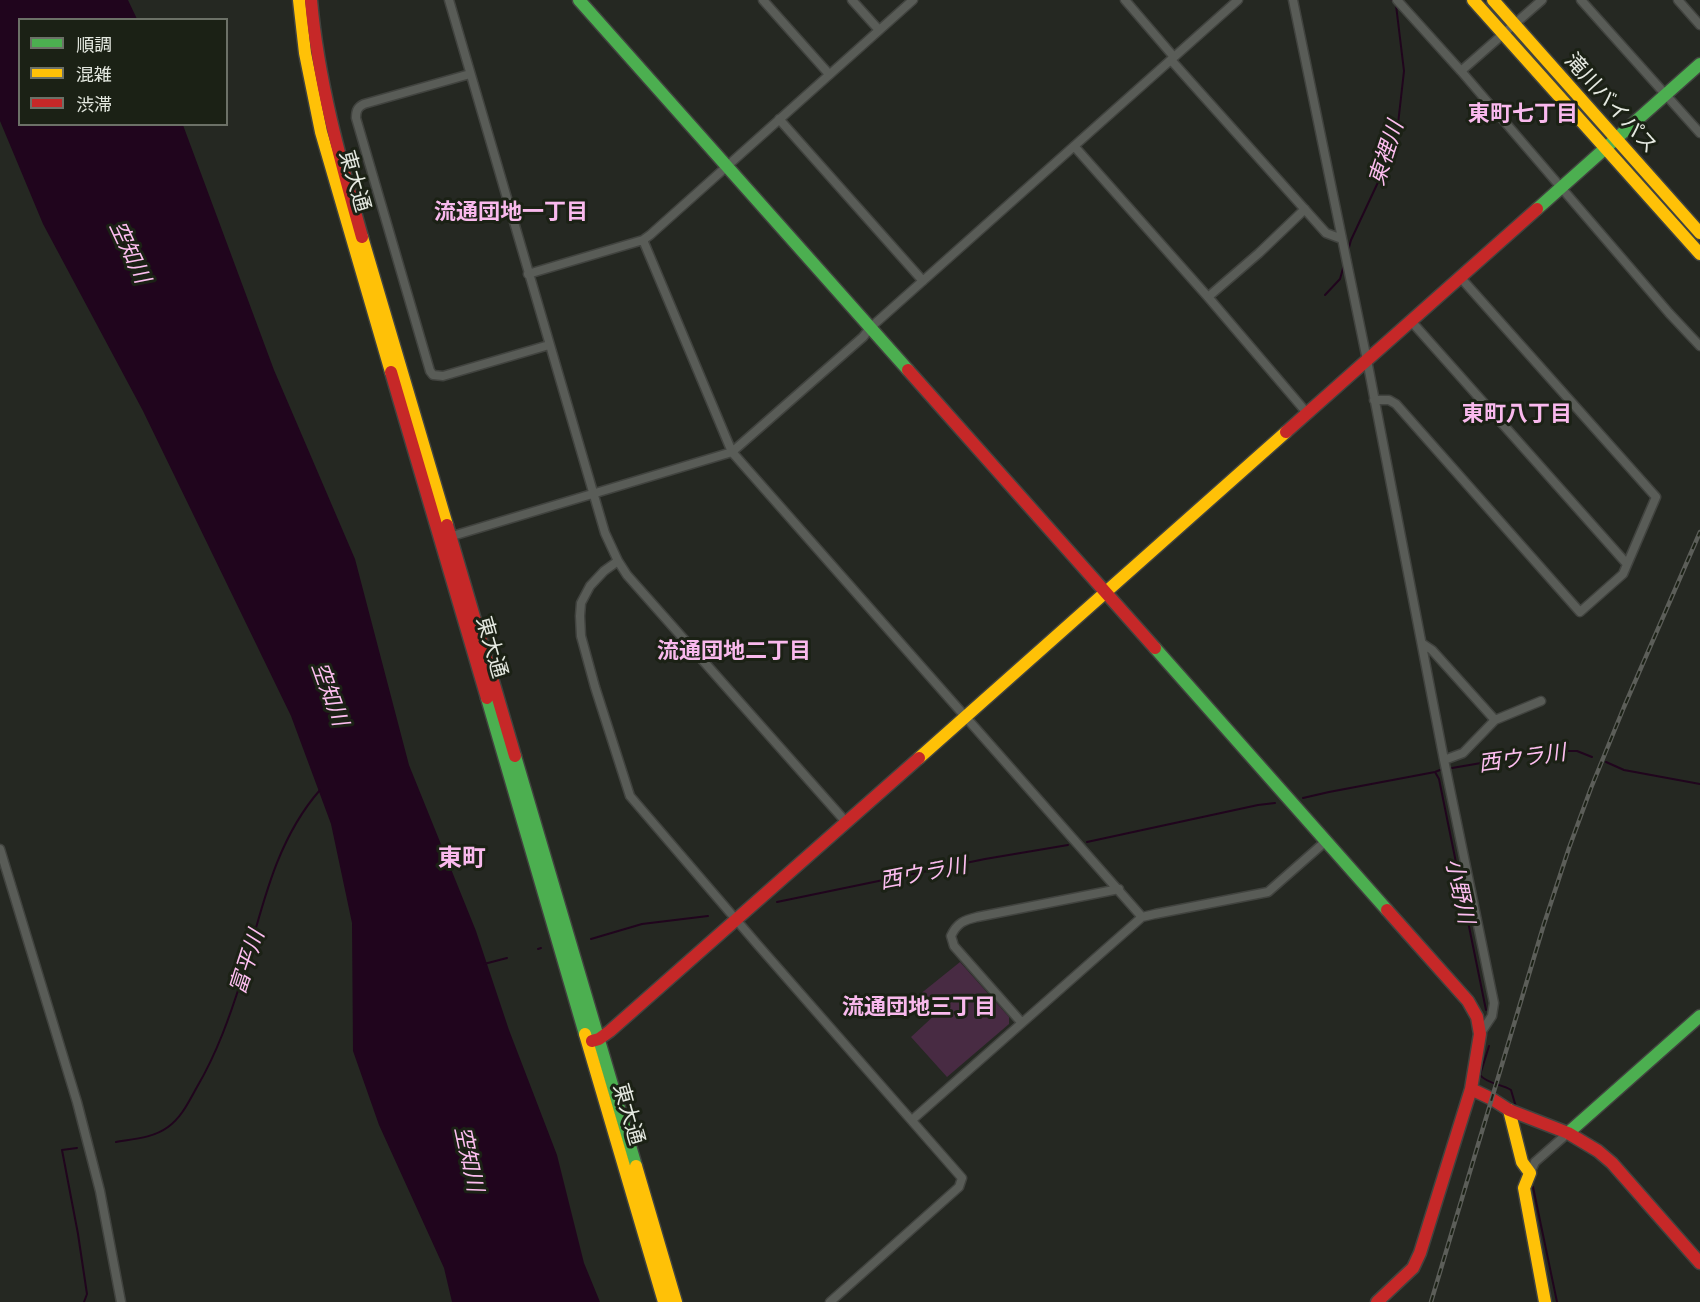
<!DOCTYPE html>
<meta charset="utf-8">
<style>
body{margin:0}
#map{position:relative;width:1700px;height:1302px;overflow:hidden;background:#252822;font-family:"Exo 2","Noto Sans JP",sans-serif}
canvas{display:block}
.legend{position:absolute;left:18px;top:18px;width:210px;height:108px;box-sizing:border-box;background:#1b2115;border:2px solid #6c7167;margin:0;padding:8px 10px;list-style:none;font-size:18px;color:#e5e9e1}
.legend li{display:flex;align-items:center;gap:12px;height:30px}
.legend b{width:30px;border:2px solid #6c7167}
</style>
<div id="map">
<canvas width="1700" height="1302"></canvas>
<ul class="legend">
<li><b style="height:8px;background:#4caf50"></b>順調</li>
<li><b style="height:8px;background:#ffc107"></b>混雑</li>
<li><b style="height:8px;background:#c62828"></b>渋滞</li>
</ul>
</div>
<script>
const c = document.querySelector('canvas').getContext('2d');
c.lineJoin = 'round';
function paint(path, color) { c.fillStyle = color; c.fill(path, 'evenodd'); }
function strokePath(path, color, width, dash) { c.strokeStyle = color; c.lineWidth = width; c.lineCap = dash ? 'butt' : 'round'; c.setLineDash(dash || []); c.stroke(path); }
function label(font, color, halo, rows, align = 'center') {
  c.font = font + ' "Exo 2","Noto Sans JP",sans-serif'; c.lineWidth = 6; c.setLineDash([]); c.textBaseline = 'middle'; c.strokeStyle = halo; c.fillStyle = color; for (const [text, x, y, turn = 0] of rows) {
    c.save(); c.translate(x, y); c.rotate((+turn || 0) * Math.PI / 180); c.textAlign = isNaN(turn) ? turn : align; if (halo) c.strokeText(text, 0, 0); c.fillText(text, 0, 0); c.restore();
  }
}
const green = new Path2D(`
 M960,962L1009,1017V1024L947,1077L911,1037L938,1012L919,995Z`);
const water = new Path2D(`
 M0,0H128L137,19L20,20V124L183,125L274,370L355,559L409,765L476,931L509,1030L557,1155L584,1263L600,1302H452L444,1268L379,1125L353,1051L352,923L331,824L291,716L143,411L43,224L0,121Z`);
const stream = new Path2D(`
 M1348,251L1351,240L1387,163L1398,124L1404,71L1396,5L1392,0
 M1325,295L1340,279L1344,265
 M1606,762L1624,770L1700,784
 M1452,768L1551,751H1577L1592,757
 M1435,772L1439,779L1486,1010
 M1303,798L1329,792L1435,772L1440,770
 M1087,842L1258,805L1275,803
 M777,902L985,859L1068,845
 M591,939L642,924L708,916
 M538,949L541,948
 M484,964L507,958
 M1489,1046L1480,1075C1487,1084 1502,1084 1511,1090L1516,1107
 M1518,1120L1521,1135
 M116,1142C134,1139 153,1138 168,1127C182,1117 189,1101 197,1087C217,1053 230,1016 242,978C261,913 274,842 320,790
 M77,1148L62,1150L78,1234L87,1294L84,1302
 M1533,1187L1557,1302`);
const street = new Path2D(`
 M449,0L605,533L618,561L627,575L846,822
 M763,0L829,74
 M852,0L879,30
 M1125,0L1174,57
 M1293,0L1367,360L1444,760L1494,1003L1492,1016L1480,1034
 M1397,0L1461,71L1669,313L1700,346
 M1581,0L1700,133
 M1678,0L1700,25
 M1171,60L1326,233L1342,239
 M1461,71L1542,0
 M470,74L364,104C358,107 356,110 356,118L430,371L433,375L443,376L549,345
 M779,119L923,281
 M1074,146L1208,297L1307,413
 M643,240L732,452L1142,917
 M528,274L643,240L650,235L913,0
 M1208,297L1259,253L1305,209
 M1411,321L1627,564
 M1374,400H1389L1396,404L1580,612L1623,574L1656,497L1460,277
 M449,537L732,452L863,337L870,328L1238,0
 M618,561L604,571L590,586L581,603L580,616L581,636L595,687L630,796L757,944L962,1178L959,1187L830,1302
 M1423,644L1432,650L1495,720
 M1444,760L1463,753L1495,720L1541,701
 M0,849L77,1102L100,1191L121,1302
 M1022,1023L954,946L951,936C957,923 964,920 977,917L1119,889
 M912,1120L1142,917L1155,914L1268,892L1326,841
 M1530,1173L1535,1162L1568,1133`);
const fast = new Path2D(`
 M579,0L908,370
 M1537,209L1700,64
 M1155,648L1387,910
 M487,698L585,1034
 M515,756L636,1166
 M1568,1133L1700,1016`);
const slow = new Path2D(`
 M299,0L305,53L321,132L391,372
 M1473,0L1700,254
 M1493,0L1700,233
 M362,237L447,525
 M919,758L1286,432
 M585,1034L664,1302
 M1509,1110L1522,1162L1530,1173L1524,1188L1545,1302
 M636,1166L676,1302`);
const jam = new Path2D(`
 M311,0C318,81 340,159 362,237
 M908,370L1155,648
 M391,372L487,698
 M1286,432L1537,209
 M447,525L515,756
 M592,1041L599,1039L610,1031L919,758
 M1471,1089L1492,1099L1509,1110L1568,1133L1598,1151L1612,1163L1700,1263
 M1377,1302L1413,1268L1420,1253L1471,1089L1480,1034L1477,1017L1468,1001L1387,910`);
const rail = new Path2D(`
 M1431,1302L1544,924L1569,848L1591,788L1624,707L1700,532`);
const streetNames = [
 ["滝川バイパス",1611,103,48],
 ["東大通",355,181,74],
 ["東大通",492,647,74],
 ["東大通",629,1114,74]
];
const neighbourhoodNames = [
 ["東町七丁目",1523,114],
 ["流通団地一丁目",511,212],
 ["東町八丁目",1517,414],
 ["流通団地二丁目",734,651],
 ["流通団地三丁目",919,1007]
];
const waterNames = [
 ["東裡川",1386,153,-72],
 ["空知川",130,252,65],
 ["空知川",330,694,70],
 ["西ウラ川",1522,758,-8],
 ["西ウラ川",923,873,-11],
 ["小野川",1460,891,78],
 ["富平川",247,962,-72],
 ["空知川",469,1159,78]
];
const quarterNames = [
 ["東町",462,858]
];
paint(green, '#482b43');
paint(water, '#20051d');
strokePath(stream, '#20051d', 2);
strokePath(street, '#41433f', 11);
strokePath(fast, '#41433f', 15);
strokePath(slow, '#41433f', 15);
strokePath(jam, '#41433f', 15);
strokePath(street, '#595c57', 8);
strokePath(fast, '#4caf50', 12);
strokePath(slow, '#ffc107', 12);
strokePath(jam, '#c62828', 12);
strokePath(rail, '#5c5e59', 4.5);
strokePath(rail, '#1b2115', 2, [7]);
label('21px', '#e5e9e1', '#1b2115', streetNames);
label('bold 22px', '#f9b9ed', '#1b2115', neighbourhoodNames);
label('italic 22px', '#fdbef0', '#1b2115', waterNames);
label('bold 24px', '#f9b9ed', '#1b2115', quarterNames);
</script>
